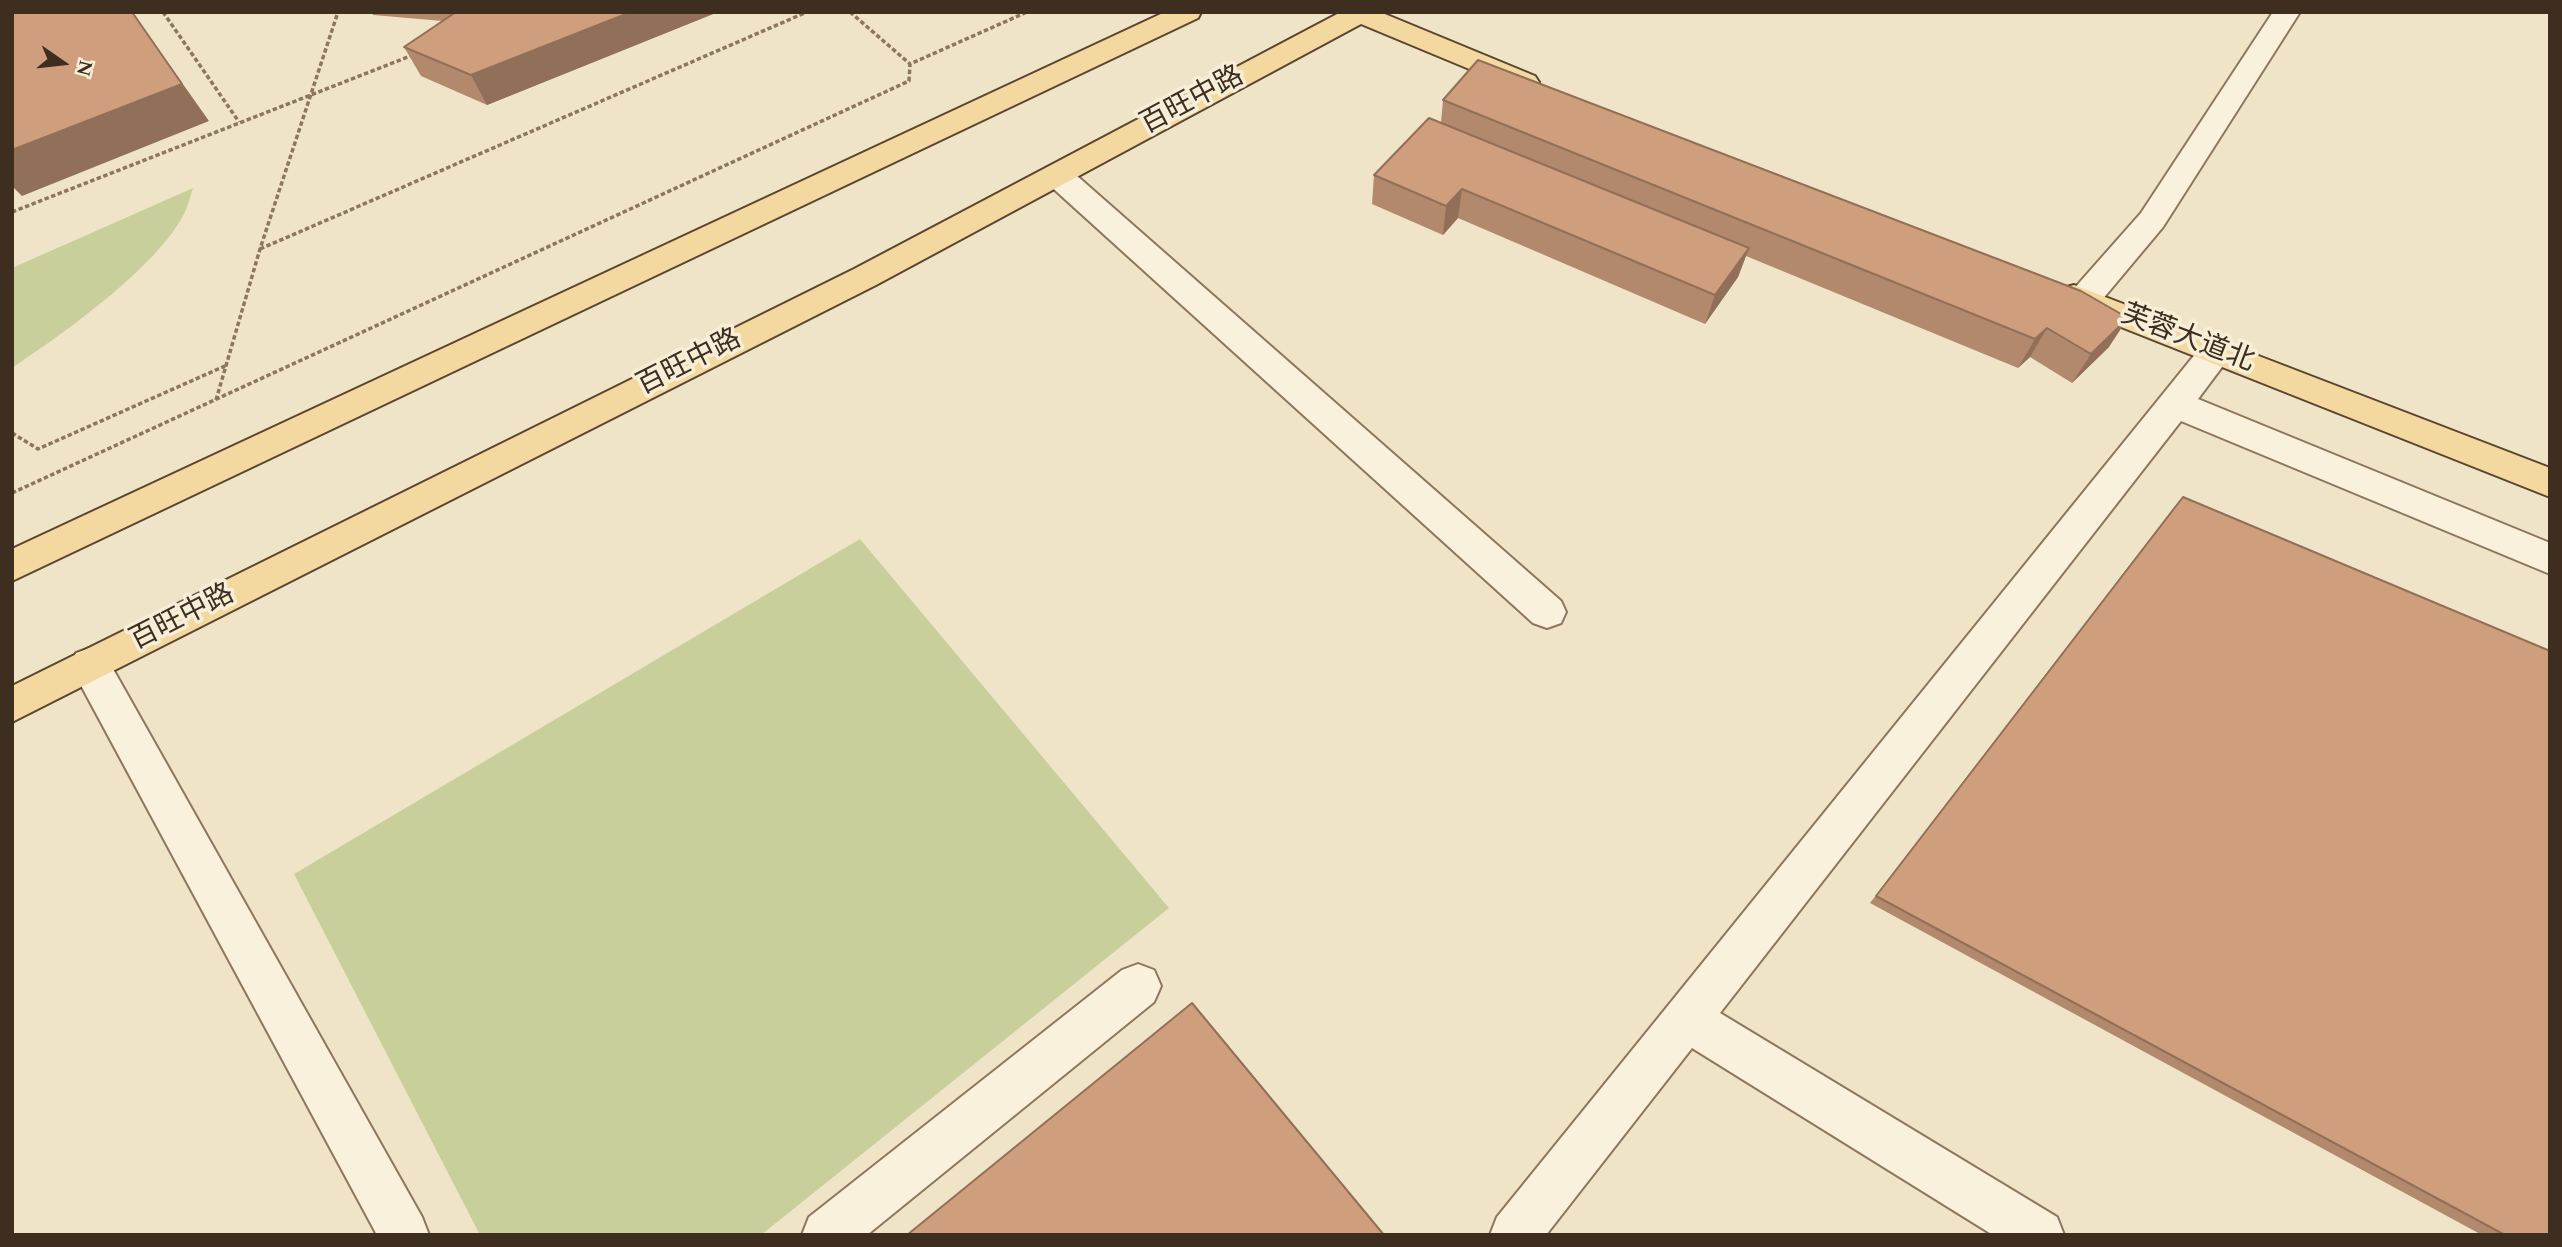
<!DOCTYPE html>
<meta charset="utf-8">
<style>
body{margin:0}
#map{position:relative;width:2562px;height:1247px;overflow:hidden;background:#f0e4c8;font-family:Spectral,serif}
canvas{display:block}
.frame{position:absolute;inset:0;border:14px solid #3d2e20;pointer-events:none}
.north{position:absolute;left:28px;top:28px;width:70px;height:70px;-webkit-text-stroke:5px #f7eed8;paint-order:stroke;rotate:104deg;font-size:19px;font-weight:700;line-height:28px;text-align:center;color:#3d2e20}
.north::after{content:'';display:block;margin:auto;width:24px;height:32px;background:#3d2e20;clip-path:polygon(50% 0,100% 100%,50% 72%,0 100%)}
</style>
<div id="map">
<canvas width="2562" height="1247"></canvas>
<div class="frame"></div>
<div class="north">N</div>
</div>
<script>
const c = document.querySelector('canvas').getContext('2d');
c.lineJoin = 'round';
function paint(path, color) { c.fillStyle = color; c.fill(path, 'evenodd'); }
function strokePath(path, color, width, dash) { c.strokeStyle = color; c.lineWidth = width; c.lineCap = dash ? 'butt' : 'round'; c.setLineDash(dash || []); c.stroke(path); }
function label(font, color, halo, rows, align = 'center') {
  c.font = font + ' Spectral,"Noto Sans SC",serif'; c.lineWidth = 7; c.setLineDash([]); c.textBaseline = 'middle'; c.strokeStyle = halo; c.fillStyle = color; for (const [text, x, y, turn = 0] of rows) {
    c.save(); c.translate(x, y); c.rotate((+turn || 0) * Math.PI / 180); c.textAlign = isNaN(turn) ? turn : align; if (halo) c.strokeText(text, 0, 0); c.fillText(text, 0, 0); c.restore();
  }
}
const green = new Path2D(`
 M193,188C190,197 188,206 184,214C157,267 63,334 12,368V268Z
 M860,539L1169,908L761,1235H480L294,874Z`);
const path = new Path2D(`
 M163,12L239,122
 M850,12L910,64
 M12,212L413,55
 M260,249L807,12
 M216,400L260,249L338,12
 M12,433L38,449L225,366
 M12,493L909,81L910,64L1027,12`);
const minor = new Path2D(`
 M2273,12H2300L2163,227L2096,307L2084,310L2072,307L2068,299L2072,291L2141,213Z
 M1057,165L1068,168L1561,601L1566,612L1561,623L1547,628L1533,623L1046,182L1042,175L1046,168Z
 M2217,339L2229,342L2234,351L2198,399L2550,543V574L2181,421L1720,1013L2057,1217L2064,1235H1993L1692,1048L1546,1235H1490L1497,1217L2205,342Z
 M90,648L104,653L422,1217L429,1235H377L70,665L76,653Z
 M1138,964L1154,970L1161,986L1154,1002L867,1235H802L809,1217L1122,970Z`);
const major = new Path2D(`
 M1165,12H1201L1198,18L12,581V549Z
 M1341,12H1380L1535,76L1539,82L1535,88L1525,91L1515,88L1361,24L876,285L12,722V686L854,269Z
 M2074,285L2550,468V497L2063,304L2058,296L2063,288Z`);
const wall = new Path2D(`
 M372,12H718L487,105L421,76L404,47L443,21L373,15Z
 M1443,100L2109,347L2072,383L2030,357L2018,368L1746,256L1738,277L1705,324L1458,218L1443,235L1372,204L1374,175L1441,123Z
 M2175,506L2550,1235H2482L1870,903Z`);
const shadedWall = new Path2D(`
 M132,12L209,121L22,196L12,186V150Z
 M631,12H718L487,105L471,75Z
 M1462,189L1458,218L1443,235L1446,206Z
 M1749,248L1738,277L1705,324L1715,295Z
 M2128,318L2109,347L2072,383L2091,354Z
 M2047,328L2030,357L2018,368L2035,339Z`);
const building = new Path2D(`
 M12,12H132L182,84L12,150Z
 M456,12H631L471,75L404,47Z
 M1478,60L2081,291L2128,318L2091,354L2047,328L2035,339L1443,100Z
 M1429,118L1749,248L1715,295L1462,189L1446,206L1374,175Z
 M2183,497L2550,651V1235H2505L1876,896Z
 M1192,1003L1384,1235H907Z`);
const streetNames = [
 ["百旺中路",1193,102,-28],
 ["芙蓉大道北",2187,340,21],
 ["百旺中路",690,364,-27],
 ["百旺中路",183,619,-27]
];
paint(green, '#c9cf9b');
strokePath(minor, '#8d765c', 4);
strokePath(major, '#5b4430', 4);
strokePath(path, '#8d765c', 3.5, [4.5, 2.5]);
paint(minor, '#faf1dc');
paint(major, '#f3d9a0');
paint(wall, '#b2896c');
paint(shadedWall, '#916f58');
paint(building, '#cf9f7d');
strokePath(building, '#916f58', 2);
label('28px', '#3d2e20', '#f7eed8', streetNames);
</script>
